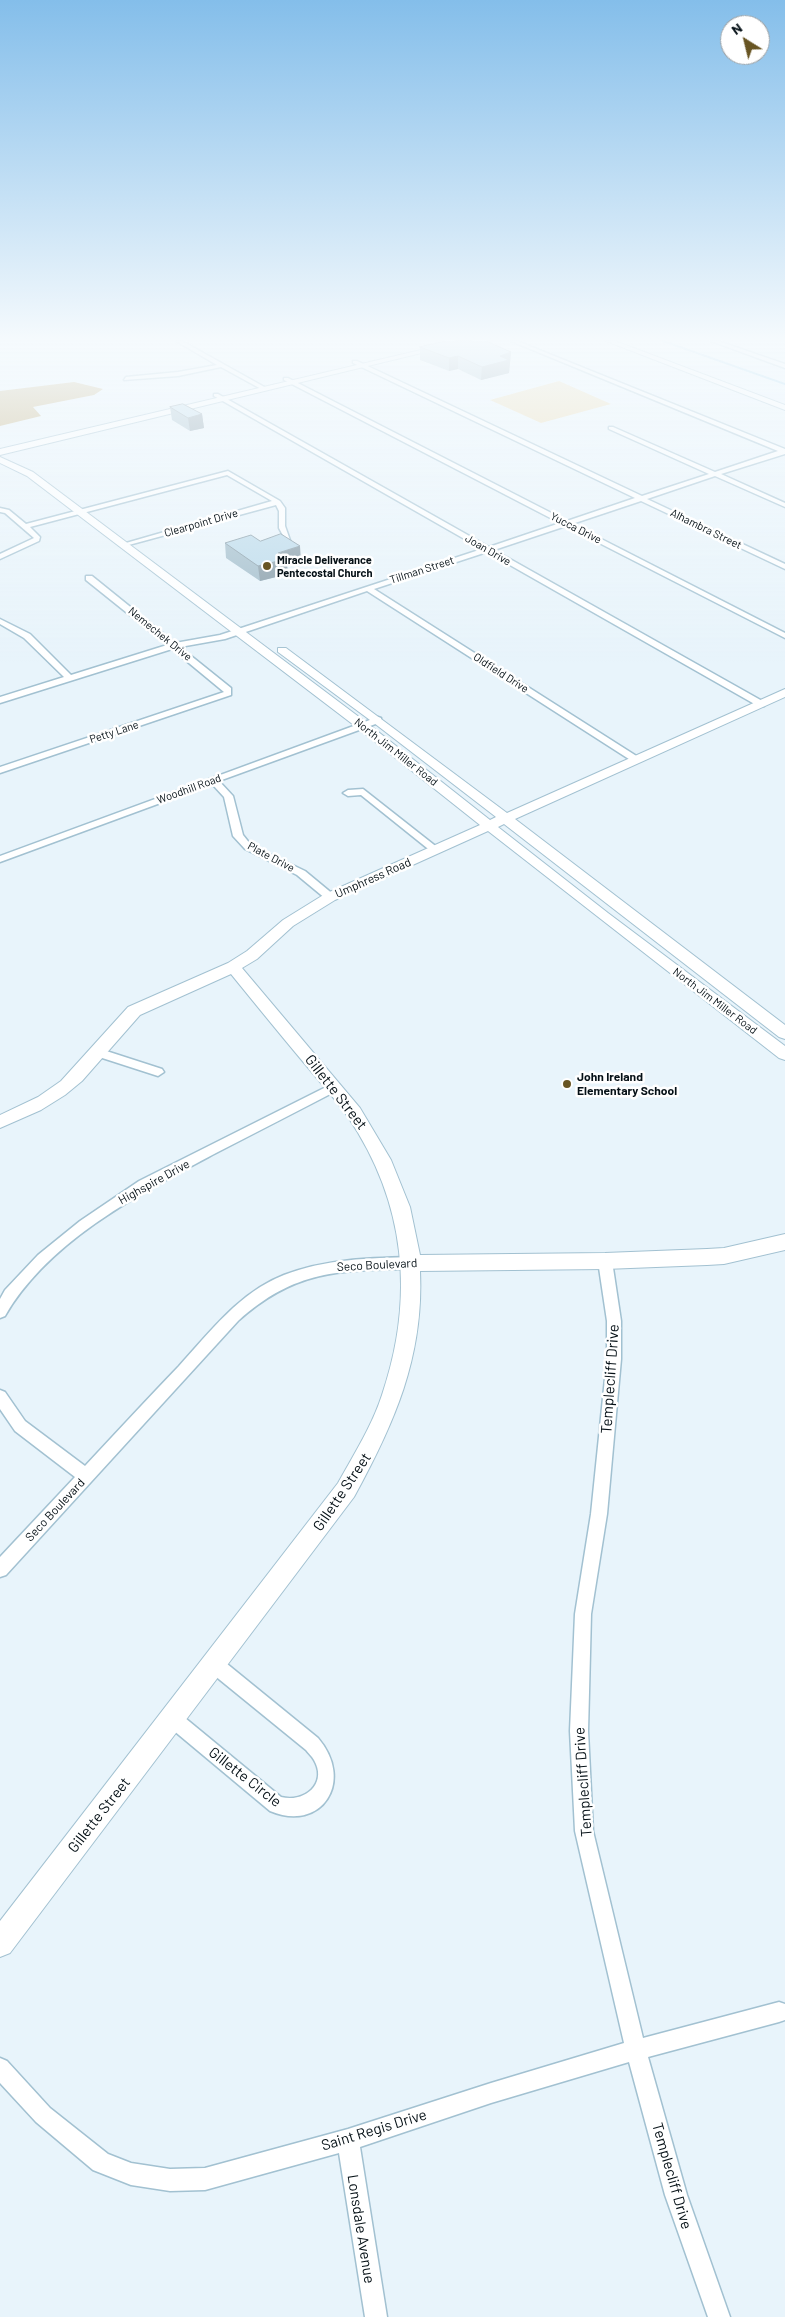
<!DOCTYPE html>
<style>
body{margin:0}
#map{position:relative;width:785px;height:2317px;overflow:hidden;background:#e8f4fb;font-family:Barlow,sans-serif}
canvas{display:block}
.north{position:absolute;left:720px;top:15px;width:50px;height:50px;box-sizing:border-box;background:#fff;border:1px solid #9b9fa2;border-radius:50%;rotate:324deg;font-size:14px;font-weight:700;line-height:20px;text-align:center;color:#051016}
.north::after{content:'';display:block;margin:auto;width:18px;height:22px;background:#685523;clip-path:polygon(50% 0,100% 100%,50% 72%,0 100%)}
</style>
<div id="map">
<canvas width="785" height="2317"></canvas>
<div class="north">N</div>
</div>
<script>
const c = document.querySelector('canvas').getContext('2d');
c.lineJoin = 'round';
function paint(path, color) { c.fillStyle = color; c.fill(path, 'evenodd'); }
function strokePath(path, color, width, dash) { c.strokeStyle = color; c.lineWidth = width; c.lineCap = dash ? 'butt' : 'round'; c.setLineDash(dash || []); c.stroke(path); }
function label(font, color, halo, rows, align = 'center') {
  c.font = font + ' Barlow,sans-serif'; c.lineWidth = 5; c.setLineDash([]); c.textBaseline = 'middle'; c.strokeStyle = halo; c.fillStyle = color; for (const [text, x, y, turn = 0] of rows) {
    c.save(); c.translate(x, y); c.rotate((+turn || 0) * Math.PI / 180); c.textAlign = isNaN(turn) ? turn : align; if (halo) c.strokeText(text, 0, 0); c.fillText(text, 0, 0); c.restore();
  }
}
const green = new Path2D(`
 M559,381L611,404L541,423L490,400Z`);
const forest = new Path2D(`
 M74,382L103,389L94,395L33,407L41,416L0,426V391Z`);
const stream = new Path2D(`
 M663,341L785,384`);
const street = new Path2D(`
 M176,341H182L268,389L263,390L221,367L178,376L124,380L126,377L178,372L217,365Z
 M511,341H517L785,449V454L721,474L785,503V507L715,476L647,499L785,564V569L641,501L572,524L785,633V638L566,526L494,550L764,702V706H758L487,552L374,589L638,757V761H632L367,591L225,639L180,647L231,688V695L0,773V767L224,692L172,649L0,703V697L64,677L24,638L0,624V619L30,634L71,675L167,645L86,580V576H92L175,643L220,635L482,549L214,396V394H218L489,547L560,523L284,380V378H288L567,521L635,498L353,363V361H357L642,496L709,474L609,429V427H613L715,472L778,451Z
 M711,341H718L785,364V368Z
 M228,471L280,501L285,508V526L291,543H287L279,528V511L276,505L125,546L119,545L272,501L227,475L30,527L40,537L39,541L0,559V554L34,538L5,513L0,512V508L9,510L26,524Z
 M378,717L381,718V722L219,781L233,796L243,835L251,845L305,871L334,895V899H326L297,875L245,849L233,836L224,797L212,784L0,862V856Z
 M363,789L438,848V852H432L361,795L348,796L343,793L348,790Z
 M97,1048L162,1069L164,1072L158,1076L93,1055L91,1052Z
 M334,1083L340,1087L338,1090C298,1111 257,1132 216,1153C141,1193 49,1240 5,1316L0,1318V1299L5,1290L38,1255L80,1221L139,1181Z
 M605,1255L610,1257L612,1261L621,1321V1359L607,1514L591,1614L588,1731L593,1831L643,2038L779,2002L785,2004V2020L779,2022L648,2057L687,2195L730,2317H708L665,2195L629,2062L491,2103L360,2147L387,2317H365L339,2153L205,2190L170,2191L131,2185L93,2170L36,2122L0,2083V2058L7,2061L50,2108L108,2154L131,2163L170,2169L205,2168L348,2129L491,2083L624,2043L575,1831L570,1731L575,1614L591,1514L607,1359V1321L598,1261L600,1257Z
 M412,1257L417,1259L419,1263L417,1267L412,1269C340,1270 294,1270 238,1321L6,1575L0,1577V1557L75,1477L15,1431L0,1409V1390L5,1392L25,1421L85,1466C116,1433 147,1399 179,1366C210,1332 240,1292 284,1275C325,1259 369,1258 412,1257Z
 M215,1656L221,1659L318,1738C355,1781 322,1833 270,1811L167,1725L164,1719L167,1713L173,1710L179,1713L281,1797C304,1803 328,1784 314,1760C312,1756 308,1753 306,1750L209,1671L206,1665L209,1659Z`);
const secondary = new Path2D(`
 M459,341H471L0,455V449Z
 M606,341H615L785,405V410Z
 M0,457L33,472L367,723L490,820L496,817L374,723L278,652V648H286L507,813L785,689V697L515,819L785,1025V1039L779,1037L504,824L498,827L608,913L785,1046V1060L779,1058L488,831L335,900L293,926L257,959L242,968L360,1108L391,1160L410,1207L420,1255L605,1253L707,1249L724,1248L785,1234V1250L724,1264L707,1265L605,1269L420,1271C424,1357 394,1424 354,1497L10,1953L0,1957V1921L338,1483C354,1454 372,1426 382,1395C415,1298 406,1203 348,1117C337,1101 323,1086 310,1070C283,1038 257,1006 231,974L140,1015L82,1081L65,1095L41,1110L0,1128V1115L38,1097L61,1081L128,1007L228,963L247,951L283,920L325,894L480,825L359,729L27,476L0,463Z`);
const wall = new Path2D(`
 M420,347L511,352L509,373L481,380L458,369L449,371L420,360Z
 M170,407L202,414L204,428L190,431L172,420Z
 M225,543L301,561L287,565L288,574L260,581L226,558Z`);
const shadedWall = new Path2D(`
 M511,352L509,373L481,380L482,367L500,356Z
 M458,356V369L449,371V358Z
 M202,414L204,428L190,431L188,418Z
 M300,546L301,561L287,565L288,574L260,581L258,566L278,553Z`);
const building = new Path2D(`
 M446,341H486L511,352L500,356L509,360L482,367L458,356L449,358L420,347Z
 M183,404L202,414L188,418L170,407Z
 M281,534L300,546L278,553L286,559L258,566L225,543L251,535L260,541Z`);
const markers = [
 [267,566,5,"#685523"],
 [567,1084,5,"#685523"]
];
const farStreetnames = [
 ["Clearpoint Drive",201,523,-16],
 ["Yucca Drive",576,528,27],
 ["Alhambra Street",706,529,26],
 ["Joan Drive",488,550,30],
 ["Tillman Street",422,570,-18],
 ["Nemechek Drive",160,634,39],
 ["Oldfield Drive",501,673,33],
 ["Petty Lane",114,732,-18],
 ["North Jim Miller Road",396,752,38],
 ["Woodhill Road",189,789,-20],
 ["Plate Drive",271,857,28],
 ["North Jim Miller Road",715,1001,37]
];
const farPoinames = [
 ["Miracle Deliverance",277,560],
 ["Pentecostal Church",277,573]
];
const streetNames = [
 ["Umphress Road",373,878,-24],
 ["Highspire Drive",154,1182,-29],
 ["Seco Boulevard",377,1265,-3],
 ["Seco Boulevard",55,1510,-47]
];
const poiNames = [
 ["John Ireland",577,1077],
 ["Elementary School",577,1091]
];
const nearStreetnames = [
 ["Gillette Street",336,1092,52],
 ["Templecliff Drive",610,1379,-86],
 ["Gillette Street",342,1492,-56],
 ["Gillette Circle",245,1777,38],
 ["Templecliff Drive",583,1782,-94],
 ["Gillette Street",99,1815,-52],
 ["Saint Regis Drive",374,2130,-17],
 ["Templecliff Drive",672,2176,74],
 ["Lonsdale Avenue",361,2229,81]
];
paint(green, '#ecd7a6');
paint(forest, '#bfa972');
strokePath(stream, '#8fccec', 2);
strokePath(street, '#a2c1d1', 3);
strokePath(secondary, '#a2c1d1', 2);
paint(street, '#fff');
paint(secondary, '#fff');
paint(wall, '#9fbbc9');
paint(shadedWall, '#8298a4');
paint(building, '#b9d9ea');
strokePath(building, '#8298a4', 1);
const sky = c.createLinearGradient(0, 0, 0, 665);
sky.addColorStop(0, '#84beea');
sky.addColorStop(0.51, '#f5fafd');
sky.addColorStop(1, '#f5fafd00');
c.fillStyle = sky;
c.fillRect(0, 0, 785, 665);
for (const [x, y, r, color] of markers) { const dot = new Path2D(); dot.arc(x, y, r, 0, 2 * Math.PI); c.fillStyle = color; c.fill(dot); strokePath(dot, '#fff', 2); }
label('11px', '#051016', '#fff', farStreetnames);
label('bold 11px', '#051016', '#fff', farPoinames, 'left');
label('12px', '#051016', '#fff', streetNames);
label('bold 12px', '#051016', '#fff', poiNames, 'left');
label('15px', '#051016', '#fff', nearStreetnames);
</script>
